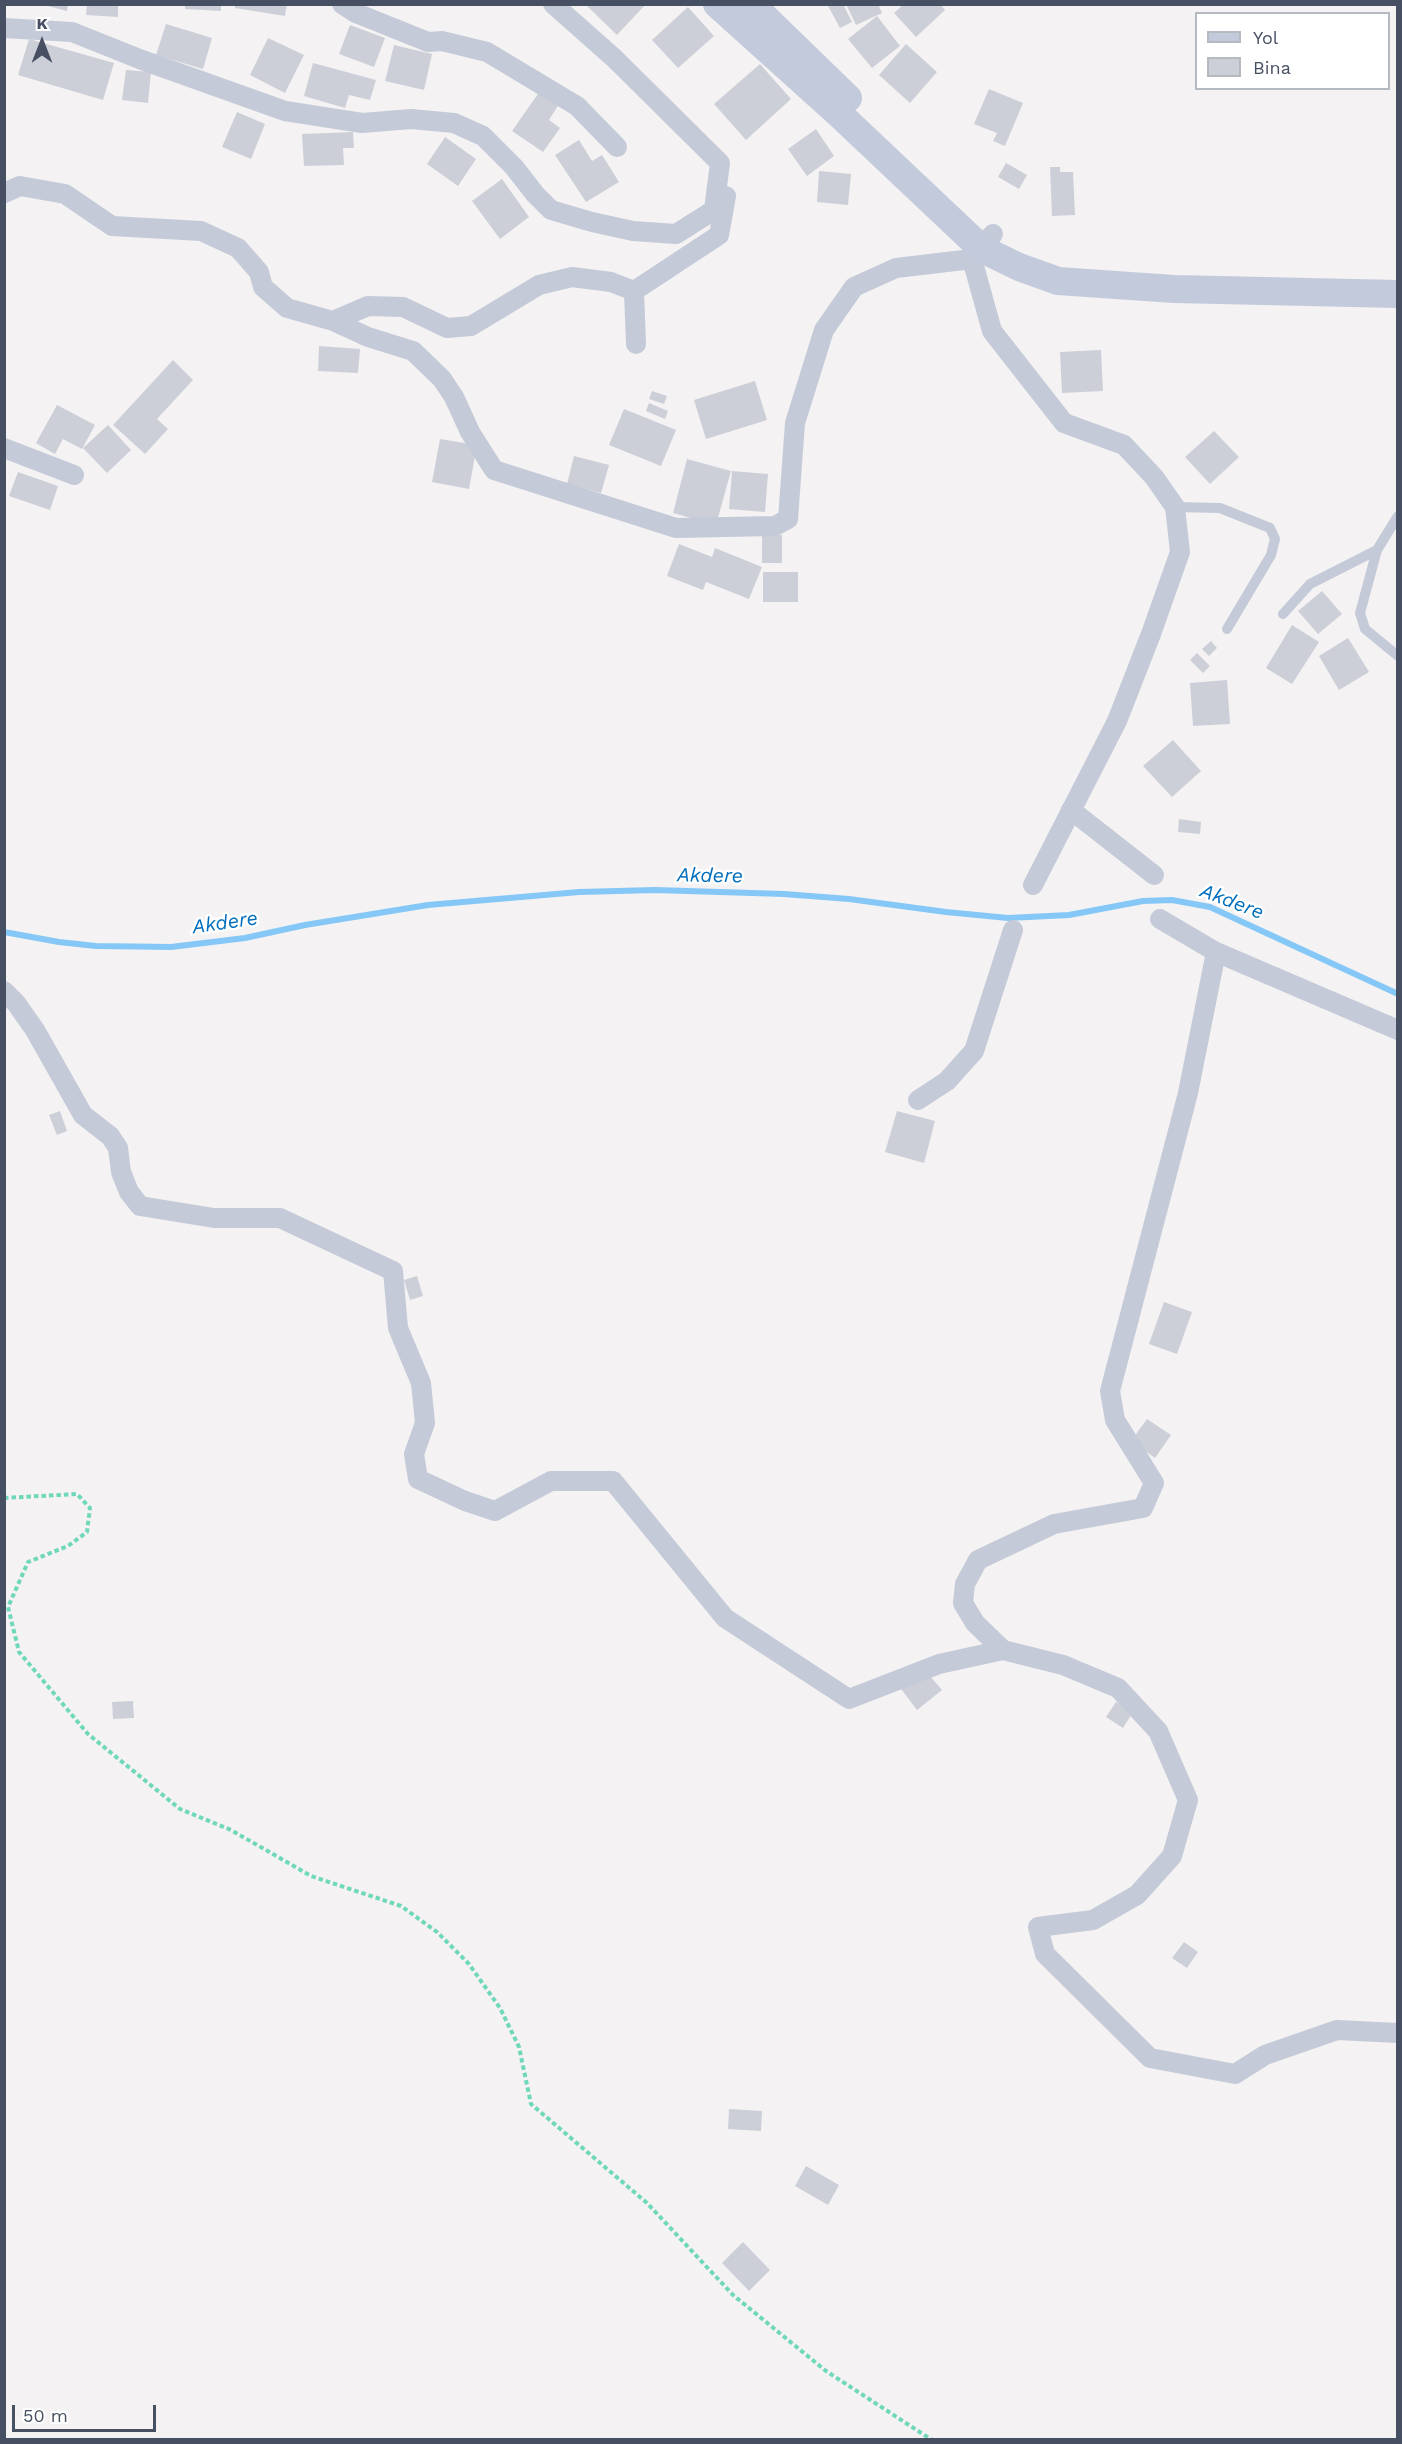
<!DOCTYPE html>
<style>
body{margin:0}
#map{position:relative;width:1402px;height:2444px;overflow:hidden;background:#f4f2f2;font-family:"Work Sans",sans-serif}
canvas{display:block}
.frame{position:absolute;inset:0;border:6px solid #475062;pointer-events:none}
.legend{position:absolute;left:1195px;top:12px;width:195px;height:78px;box-sizing:border-box;background:#fff;border:2px solid #b5b9c0;margin:0;padding:8px 10px;list-style:none;font-size:18px;color:#475062}
.legend li{display:flex;align-items:center;gap:12px;height:30px}
.legend b{width:30px;border:2px solid #b5b9c0}
.north{position:absolute;left:12px;top:12px;width:60px;height:60px;-webkit-text-stroke:4px #fff;paint-order:stroke;rotate:0deg;font-size:16px;font-weight:700;line-height:24px;text-align:center;color:#475062}
.north::after{content:'';display:block;margin:auto;width:21px;height:27px;background:#475062;clip-path:polygon(50% 0,100% 100%,50% 72%,0 100%)}
.scale{position:absolute;left:12px;top:2405px;width:144px;height:27px;box-sizing:border-box;border:3px solid #475062;border-top:0;padding-left:8px;font-size:18px;line-height:21px;white-space:nowrap;color:#475062;-webkit-text-stroke:4px #fff;paint-order:stroke}
</style>
<div id="map">
<canvas width="1402" height="2444"></canvas>
<div class="frame"></div>
<ul class="legend">
<li><b style="height:8px;background:#c3cadc"></b>Yol</li>
<li><b style="height:16px;background:#cdcfd8"></b>Bina</li>
</ul>
<div class="north">K</div>
<div class="scale">50 m</div>
</div>
<script>
const c = document.querySelector('canvas').getContext('2d');
c.lineJoin = 'round';
function strokePath(path, color, width, dash) { c.strokeStyle = color; c.lineWidth = width; c.lineCap = dash ? 'butt' : 'round'; c.setLineDash(dash || []); c.stroke(path); }
function paint(path, color) { c.fillStyle = color; c.fill(path, 'evenodd'); }
function label(font, color, halo, rows, align = 'center') {
  c.font = font + ' "Work Sans",sans-serif'; c.lineWidth = 5; c.setLineDash([]); c.textBaseline = 'middle'; c.strokeStyle = halo; c.fillStyle = color; for (const [text, x, y, turn = 0] of rows) {
    c.save(); c.translate(x, y); c.rotate((+turn || 0) * Math.PI / 180); c.textAlign = isNaN(turn) ? turn : align; if (halo) c.strokeText(text, 0, 0); c.fillText(text, 0, 0); c.restore();
  }
}
const stream = new Path2D(`
 M4,932L59,942L96,946L171,947L245,938L305,925L428,905L579,892L655,890L784,894L849,899L946,912L1008,918L1069,915L1143,901L1172,900L1210,907L1398,994`);
const building = new Path2D(`
 M40,4H68L67,11Z
 M87,4H118V17L86,15Z
 M185,4H221V11L185,9Z
 M235,4H287L285,16L235,8Z
 M585,4H646L617,35Z
 M827,4H843L852,22L840,28Z
 M846,4H878L882,13L856,25Z
 M904,4H940L945,10L916,37L894,13Z
 M688,7L714,36L678,68L652,40Z
 M877,16L900,46L872,68L848,39Z
 M166,24L212,38L203,69L156,55Z
 M350,25L385,38L374,67L339,54Z
 M268,38L304,55L285,93L250,75Z
 M29,39L114,63L103,100L18,75Z
 M906,44L937,72L910,103L879,75Z
 M394,45L432,54L424,90L385,81Z
 M313,63L376,80L370,100L349,95L345,108L304,96Z
 M760,64L791,99L746,140L714,104Z
 M126,70L151,72L148,103L122,100Z
 M989,89L1023,103L1005,146L993,141L997,133L974,124Z
 M540,91L559,104L549,120L560,128L543,152L512,131Z
 M237,112L265,124L251,159L222,147Z
 M816,129L834,156L807,176L788,149Z
 M353,132L354,148H343L344,165L304,166L302,134Z
 M445,137L476,159L458,186L427,164Z
 M579,140L592,161L602,155L619,182L586,202L555,155Z
 M1006,163L1027,175L1019,189L998,177Z
 M1050,167H1060V172H1073L1075,215L1052,216Z
 M819,171L851,174L848,205L817,202Z
 M502,179L529,217L500,239L472,201Z
 M319,346L360,349L358,373L318,371Z
 M1101,350L1103,391L1062,393L1060,352Z
 M173,360L193,380L157,419L168,429L145,454L113,425Z
 M755,381L767,420L706,439L694,400Z
 M652,391L667,396L664,404L649,399Z
 M649,403L668,411L665,419L646,411Z
 M57,405L95,425L82,449L63,439L55,454L36,443Z
 M624,409L676,430L661,466L609,445Z
 M108,425L131,450L107,473L83,448Z
 M1214,431L1239,457L1210,484L1185,457Z
 M440,439L477,445L469,489L432,482Z
 M574,456L609,465L601,493L567,484Z
 M687,459L731,471L716,525L673,513Z
 M732,471L768,474L765,512L729,509Z
 M18,472L58,486L50,510L9,496Z
 M762,535H782V563H762Z
 M679,544L712,557L715,548L762,567L749,599L706,582L703,590L667,576Z
 M763,572H798V602H763Z
 M1322,591L1342,614L1318,634L1298,611Z
 M1292,625L1319,642L1292,684L1266,668Z
 M1348,638L1369,672L1339,690L1319,656Z
 M1211,641L1217,648L1209,656L1202,649Z
 M1197,653L1210,666L1203,673L1190,660Z
 M1227,680L1230,724L1193,726L1190,683Z
 M1173,740L1201,771L1172,797L1143,766Z
 M1179,819L1201,822L1200,834L1178,832Z
 M60,1111L67,1131L57,1135L49,1115Z
 M897,1111L935,1121L924,1163L885,1152Z
 M417,1276L423,1296L410,1300L404,1280Z
 M1164,1302L1192,1312L1177,1354L1149,1344Z
 M1147,1419L1171,1435L1155,1458L1131,1441Z
 M925,1670L942,1690L917,1710L901,1689Z
 M133,1701L134,1718L113,1719L112,1702Z
 M1116,1702L1133,1712L1123,1728L1106,1717Z
 M1184,1942L1198,1952L1187,1968L1172,1958Z
 M729,2109L762,2111L761,2131L728,2129Z
 M806,2166L839,2185L828,2205L795,2186Z
 M743,2242L770,2270L749,2291L722,2263Z`);
const path = new Path2D(`
 M4,1498L77,1494L90,1508L87,1532L68,1546L28,1562L8,1607L19,1652L88,1734L180,1809L231,1830L311,1876L401,1906L437,1932L469,1964L500,2008L519,2047L531,2104L647,2203L733,2295L826,2371L932,2440`);
const lane = new Path2D(`
 M1175,507L1220,508L1270,528L1275,539L1271,555L1227,629
 M1377,550L1360,613L1365,629L1398,656
 M1283,614L1310,584L1377,550L1398,516`);
const street = new Path2D(`
 M342,4L356,13L428,42L442,41L487,52L577,106L617,147
 M4,28L72,32L142,60L285,111L362,123L411,119L454,123L483,136L514,167L535,194L551,210L592,222L633,231L676,234L714,210L720,163L614,58L553,4
 M4,193L20,186L65,194L112,226L201,231L238,248L259,272L263,287L287,308L333,321L368,306L403,307L447,328L471,326L539,285L572,277L611,282L634,291
 M972,259L992,331L1064,423L1124,445L1154,477L1175,507L1180,552L1151,634L1117,721L1033,885
 M333,321L368,337L413,351L442,379L454,397L470,432L494,470L676,528L775,526L788,519L795,423L824,330L854,287L896,268L972,259L993,234
 M636,344L634,291L719,235L726,196
 M4,448L74,475
 M1071,810L1154,875
 M1160,919L1216,952L1188,1093L1110,1391L1115,1420L1154,1483L1143,1508L1054,1524L978,1560L965,1584L963,1603L975,1623L1003,1650L1063,1665L1118,1688L1158,1731L1188,1800L1172,1856L1137,1895L1093,1920L1038,1927L1045,1954L1150,2058L1235,2074L1265,2055L1337,2030L1398,2033
 M1216,952L1398,1030
 M4,991L16,1003L35,1030L83,1115L110,1136L118,1148L121,1172L129,1192L140,1206L214,1218H280L393,1271L398,1328L421,1383L425,1423L414,1454L418,1479L465,1501L495,1511L551,1481H613L725,1618L849,1699L939,1664L1003,1650
 M918,1100L947,1081L974,1051L1013,930`);
const secondary = new Path2D(`
 M717,4L838,113L982,249L1019,267L1058,281L1174,289L1398,294
 M751,4L848,98`);
const waterNames = [
 ["Akdere",710,876,1],
 ["Akdere",1232,902,21],
 ["Akdere",225,923,-8]
];
strokePath(stream, '#85c8f7', 6);
paint(building, '#cdcfd8');
strokePath(path, '#70d8ba', 4, [4.5, 3]);
strokePath(lane, '#c4cad8', 10);
strokePath(street, '#c4cad8', 20);
strokePath(secondary, '#c3cadc', 28);
label('italic 20px', '#006ebc', '#fff', waterNames);
</script>
